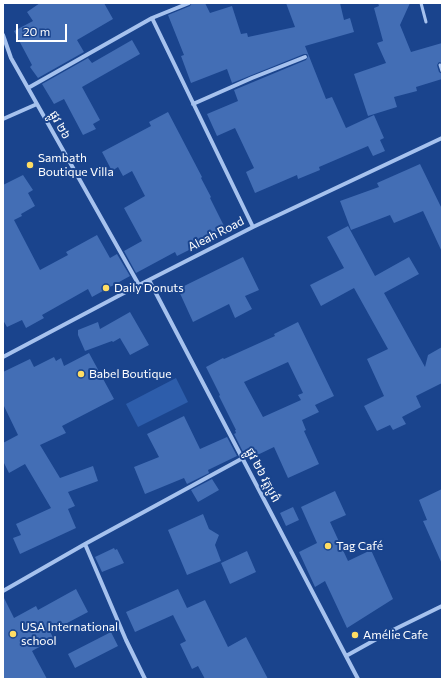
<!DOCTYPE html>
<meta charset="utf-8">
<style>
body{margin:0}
#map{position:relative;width:445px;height:682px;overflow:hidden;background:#1a448d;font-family:Commissioner,sans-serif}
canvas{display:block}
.frame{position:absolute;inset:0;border:4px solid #fff;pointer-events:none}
.scale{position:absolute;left:16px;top:24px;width:51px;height:18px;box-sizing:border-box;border:2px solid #fff;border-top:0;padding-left:5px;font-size:12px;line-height:14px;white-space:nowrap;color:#fff;-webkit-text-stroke:3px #1a448d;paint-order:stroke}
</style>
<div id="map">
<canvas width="445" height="682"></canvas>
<div class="frame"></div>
<div class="scale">20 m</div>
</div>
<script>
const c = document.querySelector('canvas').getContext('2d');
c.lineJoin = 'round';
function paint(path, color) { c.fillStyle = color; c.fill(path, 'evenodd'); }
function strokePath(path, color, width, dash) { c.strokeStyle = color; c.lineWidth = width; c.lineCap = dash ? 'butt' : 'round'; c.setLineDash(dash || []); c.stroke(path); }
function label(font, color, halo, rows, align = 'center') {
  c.font = font + ' Commissioner,"Noto Sans Khmer",sans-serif'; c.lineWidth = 4; c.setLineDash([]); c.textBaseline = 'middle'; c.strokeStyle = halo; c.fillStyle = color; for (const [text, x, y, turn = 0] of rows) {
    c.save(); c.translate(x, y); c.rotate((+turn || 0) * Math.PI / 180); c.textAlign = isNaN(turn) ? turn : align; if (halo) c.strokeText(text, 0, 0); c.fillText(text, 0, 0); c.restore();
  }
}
const green = new Path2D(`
 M176,378L188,402L138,427L126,404Z`);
const building = new Path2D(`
 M40,3H104L113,19L77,40L84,52L38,78L30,67L32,65L14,31L33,21L27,12Z
 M192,3H205L210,13L232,6L241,34L247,33L248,37L295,27L286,3H340L344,20L350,18L354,32L305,46L326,99L332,97L346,128L374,115L384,138L380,140L385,151L373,156L368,146L319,167L320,170L298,179L297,175L255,193L246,172L254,168L235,128L217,136L207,114L238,101L234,90L306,60L308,56L307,54H304L232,83L227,69L191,83L181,56L184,55L168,15L190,6Z
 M378,3H410L400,25L411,52L442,43V63L439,62L437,65L439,72L442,74V79L416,87L417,91L394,97L397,107L368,116L354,74L386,63L377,43L383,41L374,8L379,6Z
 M132,40L140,54L82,87L100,120L93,124L96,129L83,135L64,99L54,104L42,84L88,58L92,63Z
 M168,112L202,177L201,178L211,197L210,198L225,228L215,233L217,235L205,241V242L177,256L175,252L136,273L124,251L142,241L124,208L145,196L132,171L123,176L118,167L112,171L102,152L151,126L149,122Z
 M420,164L442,209V252L423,211L394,223L390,215L351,230L340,201L379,187L377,183Z
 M23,175L33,190L28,193L35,206L21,214L22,216L14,220L40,270L68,255L66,252L97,235L110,258L117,254L130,276L92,297L88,289L42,315L44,318L26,328L22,320L7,327L3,320V185Z
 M348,226L375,276L409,257L419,274L384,293L425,367L428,355L442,347V383L416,396L421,407L402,417L406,424L393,430L390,425L377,431L364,406L384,396L367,359L388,349L354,288L321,306L310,285L344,268L327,237Z
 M243,257L259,290L245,296L252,309L235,318L229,304L193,322L178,289Z
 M130,312L149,345L130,355L120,338L113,342L112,341L85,351L78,335V330L98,322L100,329Z
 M298,322L334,396L315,405L319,412L302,420L306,430L304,431L319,464L288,478L274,447L249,459L246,452L244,454L234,434L236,433L235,430H236L219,396L220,395L206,367L223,358L224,359L275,336L274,334ZM288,362L303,393L298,395L301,400L263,417L244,382Z
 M89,353L114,399L62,426L66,433L40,445L60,478L93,466L98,481L68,492L75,506L68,509L76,528L20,554L13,538L21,535L16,524L51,508L25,464L9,473L3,461V443L18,435L3,404V372L30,359L34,367L54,357L56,361L61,358L64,366Z
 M184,416L200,449L227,437L237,456L208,470L209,473L187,484L184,478L145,494L134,467L159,457L147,434Z
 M212,479L219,490L198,502L191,490Z
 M442,489V564L423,521L427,520L419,500Z
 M335,491L346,515L330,522L348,561L371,550L393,599L347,628L325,581L315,587L299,552L317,543L301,507Z
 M293,507L299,520L286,526L280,513Z
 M203,514L209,529L219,535L215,545L221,561L187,575L168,530Z
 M114,548L115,550L117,549L124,563L102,572L95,557Z
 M247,551L256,572L230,584L221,563Z
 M76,589L88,612L50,632L54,639L32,651L47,679H3V596L14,618L36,606L38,610Z
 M178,589L187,608L205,600L228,647L246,637L268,679H205L198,666L192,669L180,644L186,641L173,615L135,632L126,612Z
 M111,632L118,646L75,668L68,654Z`);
const lane = new Path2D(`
 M421,3L426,22
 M440,65L442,71`);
const street = new Path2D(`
 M152,18L253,227
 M3,35L11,58L37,104L139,285
 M28,88L152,18L189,3
 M193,104L252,78L305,57
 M3,119L37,104
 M149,280L358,679
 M3,357L139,285L253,227L442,138
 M85,544L126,640L145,679
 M3,591L85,544L243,458
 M346,656L391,631L442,606`);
const markers = [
 [30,165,4,"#ffdd63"],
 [106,288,4,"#ffdd63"],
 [81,374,4,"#ffdd63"],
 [328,546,4,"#ffdd63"],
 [13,634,4,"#ffdd63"],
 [355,635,4,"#ffdd63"]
];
const streetNames = [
 ["ផ្លូវ ២៦",60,125,61],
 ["Aleah Road",216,234,-27],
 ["ផ្លូវ ២៦ វត្តបូព៌",263,475,62]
];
const poiNames = [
 ["Sambath",38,158],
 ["Boutique Villa",38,172],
 ["Daily Donuts",114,288],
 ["Babel Boutique",89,374],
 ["Tag Café",336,546],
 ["USA International",21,627],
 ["school",21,641],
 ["Amélie Cafe",363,635]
];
paint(green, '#2d5dab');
paint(building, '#436eb5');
strokePath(lane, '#a6c2ee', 3);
strokePath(street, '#a6c2ee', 4);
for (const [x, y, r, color] of markers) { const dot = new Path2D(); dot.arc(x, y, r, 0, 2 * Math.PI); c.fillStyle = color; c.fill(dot); strokePath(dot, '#1a448d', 1.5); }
label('12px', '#fff', '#1a448d', streetNames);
label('12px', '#fff', '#1a448d', poiNames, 'left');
</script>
